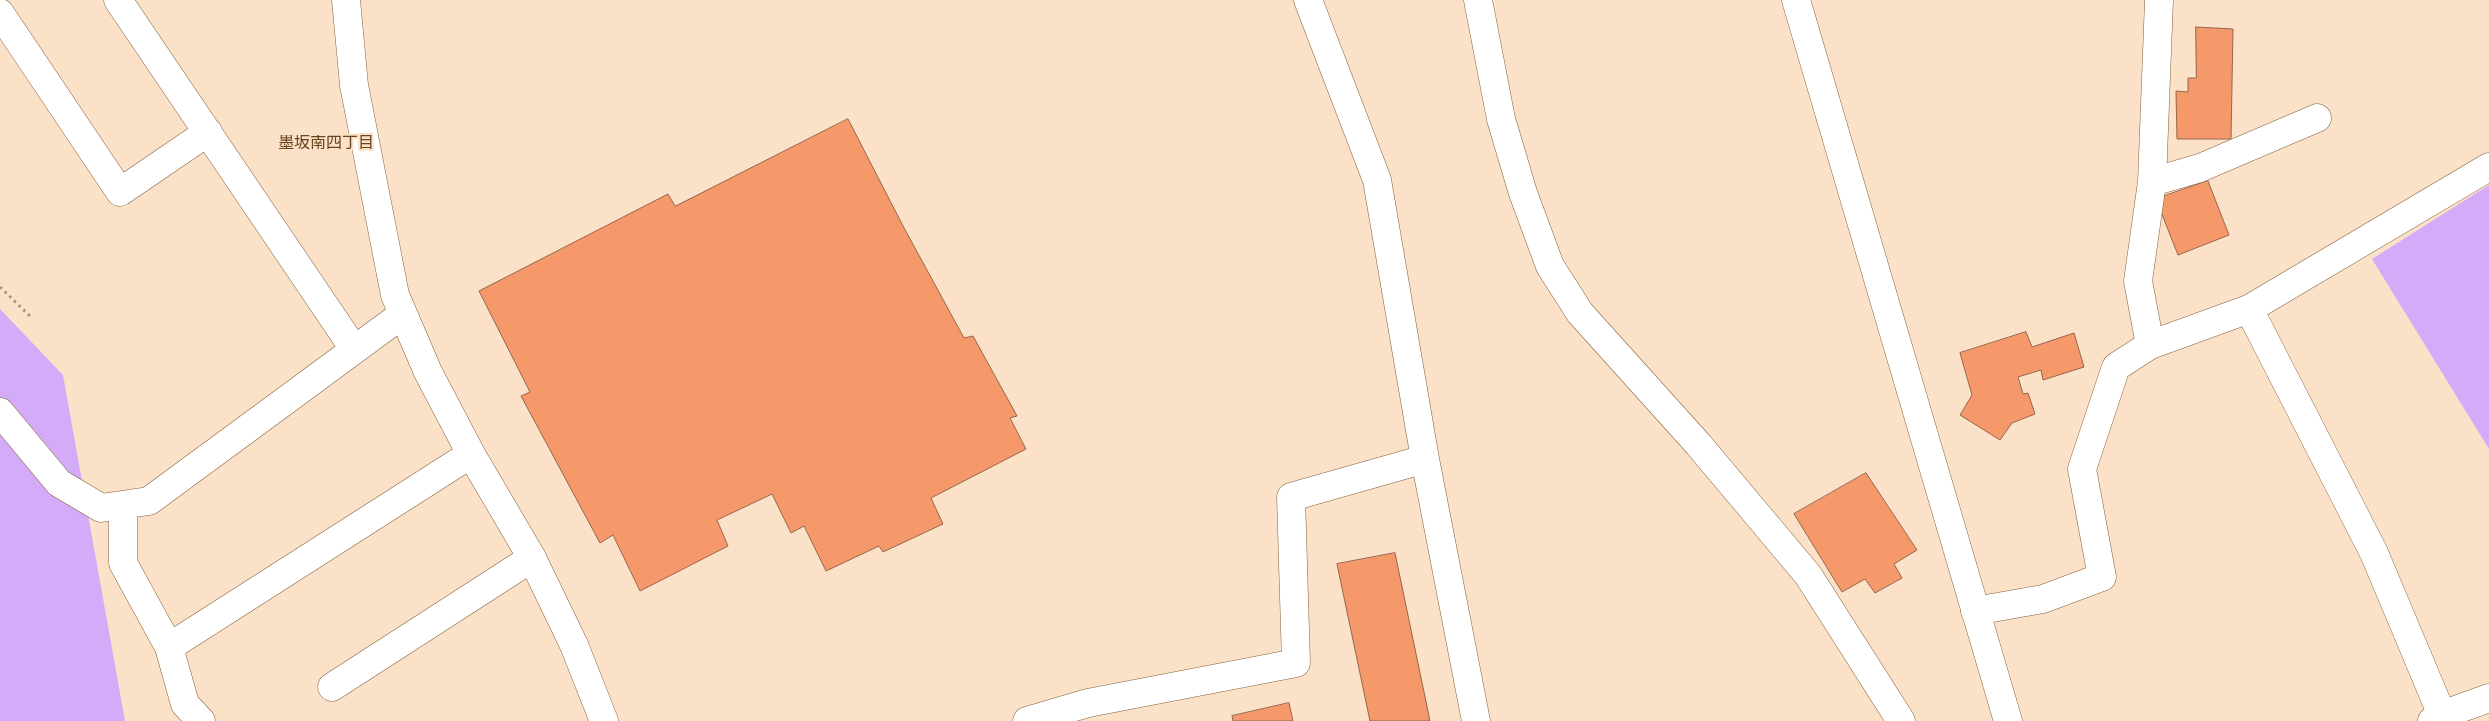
<!DOCTYPE html>
<meta charset="utf-8">
<style>
body{margin:0}
canvas{display:block;background:#fae1c8}
</style>
<canvas width="2489" height="721"></canvas>
<script>
const c = document.querySelector('canvas').getContext('2d');
c.lineJoin = 'round';
function paint(path, color) { c.fillStyle = color; c.fill(path, 'evenodd'); }
function strokePath(path, color, width, dash) { c.strokeStyle = color; c.lineWidth = width; c.lineCap = dash ? 'butt' : 'round'; c.setLineDash(dash || []); c.stroke(path); }
function label(font, color, halo, rows, align = 'center') {
  c.font = font + ' Jost,"Noto Sans JP",sans-serif'; c.lineWidth = 4.5; c.setLineDash([]); c.textBaseline = 'middle'; c.strokeStyle = halo; c.fillStyle = color; for (const [text, x, y, turn = 0] of rows) {
    c.save(); c.translate(x, y); c.rotate((+turn || 0) * Math.PI / 180); c.textAlign = isNaN(turn) ? turn : align; if (halo) c.strokeText(text, 0, 0); c.fillText(text, 0, 0); c.restore();
  }
}
const green = new Path2D(`
 M2489,185V449L2372,259Z
 M0,309L63,375L125,721H0Z`);
const building = new Path2D(`
 M2196,27L2233,29L2231,139H2177L2176,91L2188,92V78H2196Z
 M848,119L903,226L964,338L973,336L1017,416L1010,418L1026,449L931,498L943,524L883,552L879,546L826,571L804,526L791,533L772,494L717,520L728,546L640,591L613,535L600,543L521,396L530,392L479,291L668,194L675,206Z
 M2208,181L2229,235L2178,255L2156,199Z
 M2026,332L2032,347L2074,333L2084,367L2043,380L2041,370L2018,377L2023,394L2028,393L2035,414L2012,423L2000,440L1960,415L1972,395L1960,353Z
 M1866,473L1917,550L1894,564L1902,578L1875,593L1865,579L1842,592L1794,514Z
 M1395,553L1430,721H1370L1337,564Z
 M1289,703L1293,721H1233L1232,716Z`);
const path = new Path2D(`
 M0,287L31,317`);
const minor = new Path2D(`
 M118,0L354,349
 M1308,0L1377,180L1425,459L1476,721
 M1478,0L1501,119L1523,193L1550,266L1580,313L1698,444L1808,575L1901,721
 M0,13L120,192L208,132
 M2152,182L2200,168L2317,118
 M2249,309L2374,553L2442,715
 M2150,345L2138,281L2152,182L2159,0
 M0,412L59,483L101,508L149,501L403,314
 M123,505V563L169,647
 M1975,611L2043,599L2102,577L2082,469L2116,367L2150,345L2249,309L2489,167
 M574,645L604,721
 M332,687L532,558
 M201,721L185,704L169,647L471,454
 M1027,721L1088,703L1296,663L1291,497L1425,459
 M2432,721L2442,715L2489,698`);
const tertiary = new Path2D(`
 M346,0L354,85L395,295L428,372L471,454L532,558L574,645
 M1796,0L2008,721`);
const neighbourhoodNames = [
 ["墨坂南四丁目",326,144]
];
paint(green, '#d3abf8');
paint(building, '#f5996a');
strokePath(building, '#96664d', 1);
strokePath(minor, '#84613a', 29);
strokePath(tertiary, '#84613a', 29);
strokePath(path, '#a8937d', 3, [2.5, 4]);
strokePath(minor, '#fff', 28);
strokePath(tertiary, '#fff', 28);
label('16px', '#67451d', '#fae1c8', neighbourhoodNames);
</script>
